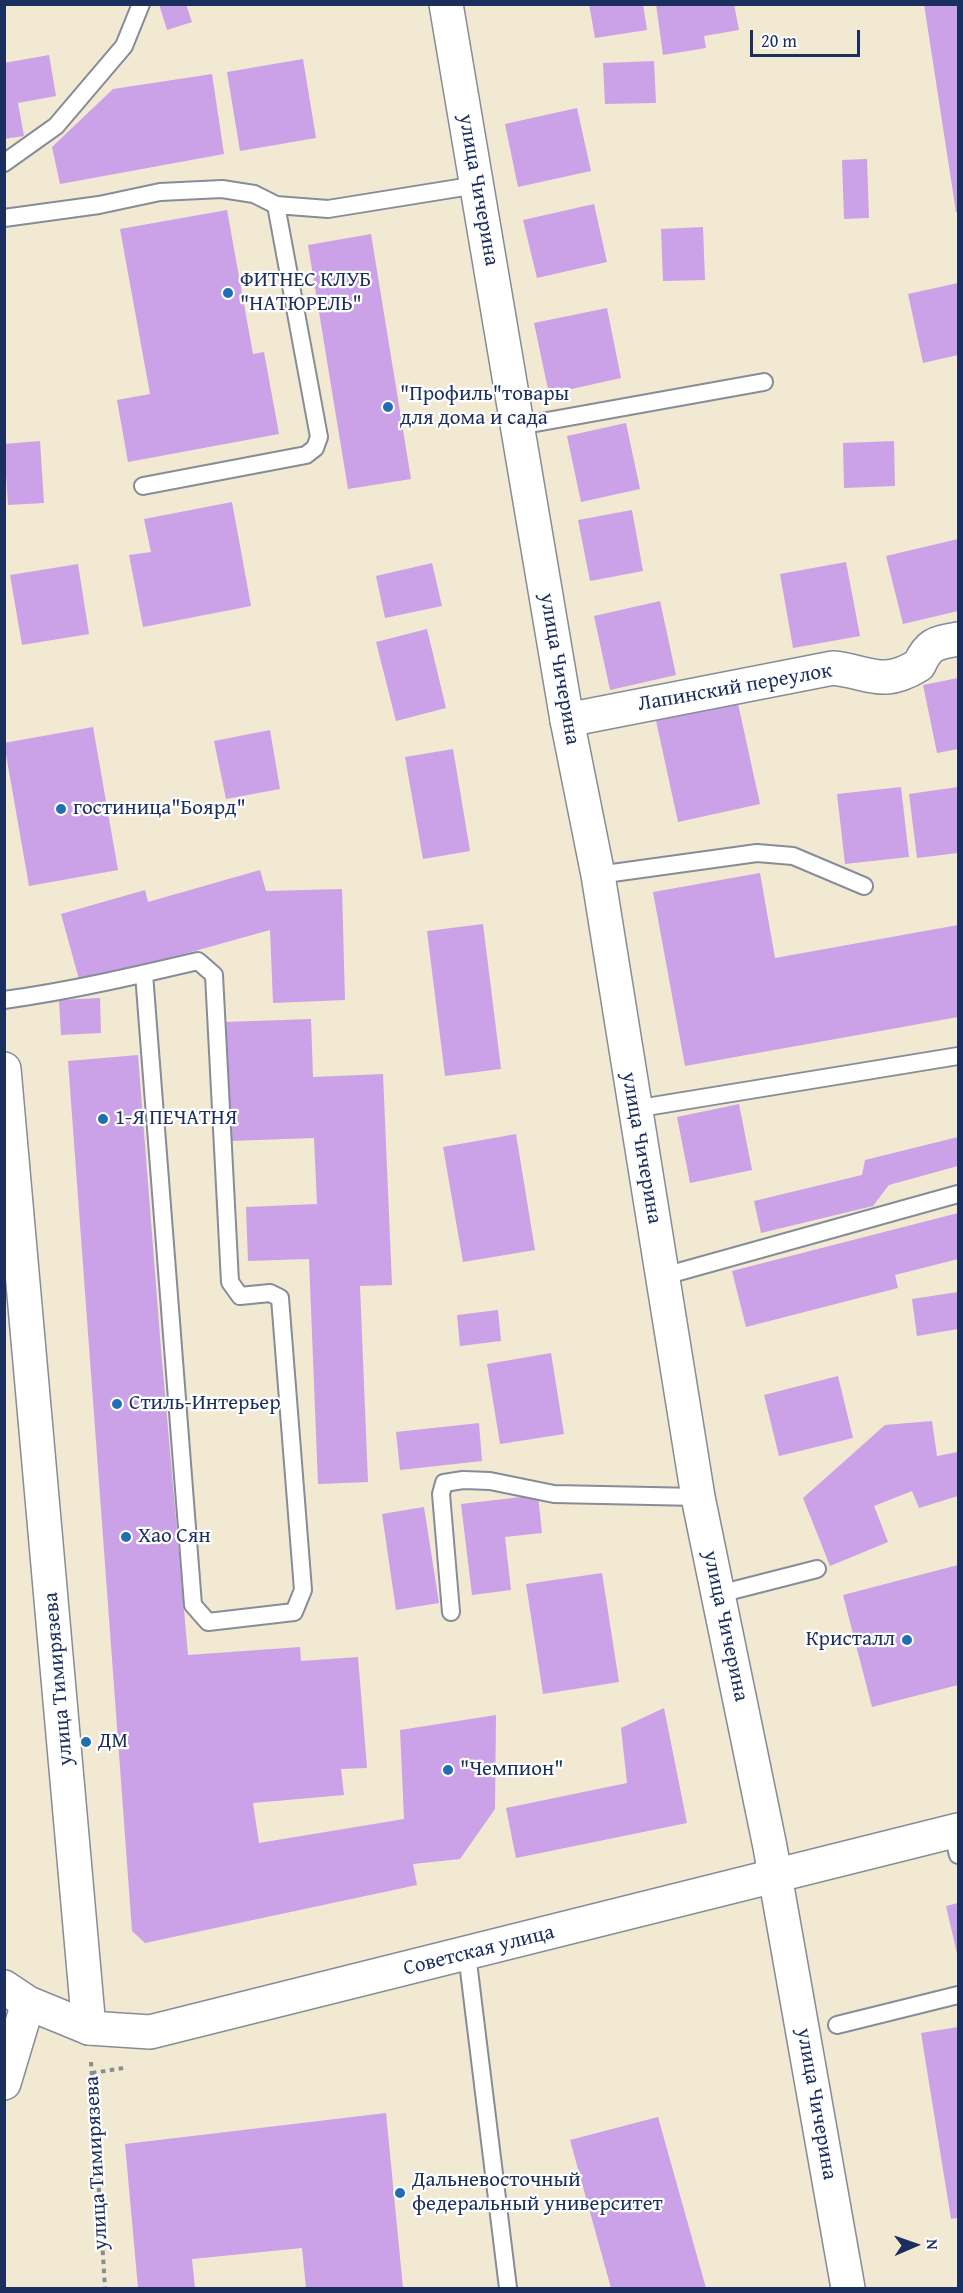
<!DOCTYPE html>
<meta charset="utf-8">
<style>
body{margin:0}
#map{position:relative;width:963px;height:2293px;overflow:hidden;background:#f1e9d1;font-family:"Gentium Book Plus",serif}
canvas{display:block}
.frame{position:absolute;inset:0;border:6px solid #1b2f5e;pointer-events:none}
.north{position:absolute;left:885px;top:2215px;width:60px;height:60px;-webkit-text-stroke:4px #fff;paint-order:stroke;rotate:88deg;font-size:16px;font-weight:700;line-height:24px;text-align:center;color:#1b2f5e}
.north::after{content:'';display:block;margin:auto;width:21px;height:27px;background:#1b2f5e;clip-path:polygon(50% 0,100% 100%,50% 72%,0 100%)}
.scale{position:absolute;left:750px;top:30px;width:110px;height:27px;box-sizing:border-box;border:3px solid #1b2f5e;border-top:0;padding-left:8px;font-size:18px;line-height:21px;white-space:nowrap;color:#1b2f5e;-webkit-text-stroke:4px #fff;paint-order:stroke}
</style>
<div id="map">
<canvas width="963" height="2293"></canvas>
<div class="frame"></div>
<div class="north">N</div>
<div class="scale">20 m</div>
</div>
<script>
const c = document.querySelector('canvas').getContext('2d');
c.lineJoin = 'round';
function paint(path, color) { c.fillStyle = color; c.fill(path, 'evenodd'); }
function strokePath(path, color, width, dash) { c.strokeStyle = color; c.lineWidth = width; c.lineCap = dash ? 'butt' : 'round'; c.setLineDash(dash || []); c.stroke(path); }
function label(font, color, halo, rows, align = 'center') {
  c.font = font + ' "Gentium Book Plus",serif'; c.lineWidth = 4.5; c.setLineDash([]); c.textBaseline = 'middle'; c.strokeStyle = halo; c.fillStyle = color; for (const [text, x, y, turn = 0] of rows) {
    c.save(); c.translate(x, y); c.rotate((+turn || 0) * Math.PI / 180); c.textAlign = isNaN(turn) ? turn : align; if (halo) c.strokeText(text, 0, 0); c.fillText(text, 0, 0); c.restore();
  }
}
const building = new Path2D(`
 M159,4H186L192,22L167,30Z
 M589,4H643L647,30L595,38Z
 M656,4H734L739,30L704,36L706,48L663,55Z
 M924,4H958V212H956Z
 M49,55L56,96L18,103L24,136L4,139V63Z
 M303,59L316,138L240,151L227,72Z
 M654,61L656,103L605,104L603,63Z
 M212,74L224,154L60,184L52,147L113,89Z
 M577,108L591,171L518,187L505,124Z
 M867,159L869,218L844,219L842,160Z
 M594,204L607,262L537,278L523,220Z
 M227,210L253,354L264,352L279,434L128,462L117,400L150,394L120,229Z
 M703,227L705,280L663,281L661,229Z
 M371,234L411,479L348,489L308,245Z
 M958,283V355L923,363L908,294Z
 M607,308L621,378L549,394L534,323Z
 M626,423L640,489L581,502L567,436Z
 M40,441L44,503L8,505L4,444Z
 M894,441L895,486L844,488L843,443Z
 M232,502L251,606L143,627L129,555L151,552L144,519Z
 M632,510L643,571L590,581L578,520Z
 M958,539V611L903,624L886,556Z
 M846,562L860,636L793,648L780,574Z
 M432,563L442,606L385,618L376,576Z
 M78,564L89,634L22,645L10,575Z
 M660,601L676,675L610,690L594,616Z
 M427,629L446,708L396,721L376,642Z
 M958,678V749L937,753L923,685Z
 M737,699L760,804L678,822L655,716Z
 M93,727L118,870L29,886L4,743Z
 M270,730L280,789L226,799L214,741Z
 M453,749L470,851L423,859L405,757Z
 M901,787L909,857L845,864L837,794Z
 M958,787V853L917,858L909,794Z
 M260,870L266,891L342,889L345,1000L273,1003L270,930L80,983L61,914L145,890L148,902Z
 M760,873L775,958L958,925V1017L685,1066L653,892Z
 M483,924L501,1069L445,1076L427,931Z
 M100,998L101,1033L61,1035L59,1000Z
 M311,1019L313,1077L383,1074L392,1285L360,1286L368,1482L318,1484L309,1259L248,1261L246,1207L317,1204L314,1138L229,1141L224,1022Z
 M138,1055L161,1349L188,1655L300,1647L301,1661L358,1657L367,1768L341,1769L344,1795L253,1803L259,1843L404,1819L400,1730L496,1715L495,1809L460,1859L413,1864L417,1885L145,1943L132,1931L68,1061Z
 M739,1104L752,1170L690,1183L677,1117Z
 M516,1134L535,1250L463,1262L443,1147Z
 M958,1137V1166L889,1185L873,1206L761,1233L754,1201L862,1175L865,1160Z
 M958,1213V1259L895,1275L898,1288L746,1327L732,1271Z
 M958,1292V1329L917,1336L912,1299Z
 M498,1310L501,1341L460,1346L457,1315Z
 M551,1353L564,1434L500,1444L487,1364Z
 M838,1376L853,1438L779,1456L764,1395Z
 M932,1421L937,1456L958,1452V1496L919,1508L912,1491L874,1506L888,1542L830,1566L803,1498L885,1425Z
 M479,1423L482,1461L400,1470L396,1432Z
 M538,1495L542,1533L505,1537L511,1590L472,1595L461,1504Z
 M424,1507L439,1603L396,1610L382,1514Z
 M958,1565V1685L872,1707L843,1595Z
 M602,1573L619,1682L543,1694L526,1584Z
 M664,1708L687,1823L516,1858L506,1808L627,1783L621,1728Z
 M958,1903V1958L946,1906Z
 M958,2027V2218L951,2219L921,2033Z
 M386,2113L403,2288H306L302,2248L192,2259L195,2288H138L125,2144Z
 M658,2117L706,2288H611L570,2140Z`);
const path = new Path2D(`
 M91,2062L105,2288
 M92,2073L124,2068`);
const service = new Path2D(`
 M4,163L56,126L124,46L141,4
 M4,218L99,205L160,192L222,189L254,194L276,205L328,209L477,185
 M519,426L764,382
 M143,486L306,455L315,448L319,437L276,205
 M598,875L757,853L793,856L864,886
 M4,1000C70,991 134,976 198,961L214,975L230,1282L240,1296L270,1293L280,1298L303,1590L294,1612L208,1622L193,1605L144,974
 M634,1109L958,1056
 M664,1276L958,1194
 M719,1594L817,1569
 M451,1612L441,1494L444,1483L463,1480L490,1481L554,1494L698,1497
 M952,1831L958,1855
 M467,1954L508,2288
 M837,2025L958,1995`);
const minor = new Path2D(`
 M567,720L833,668C870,672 882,688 919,665C929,643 936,643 958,639
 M4,1069L89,2028
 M4,2083L28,2003`);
const secondary = new Path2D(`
 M446,4L567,720L598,875L698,1497L770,1847L848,2288
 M4,1987L28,2003L89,2028L150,2032L958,1830`);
const markers = [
 [228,293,6,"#1f6fb2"],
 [388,407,6,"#1f6fb2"],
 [61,809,6,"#1f6fb2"],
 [103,1119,6,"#1f6fb2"],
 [117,1404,6,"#1f6fb2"],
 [126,1537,6,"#1f6fb2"],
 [907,1640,6,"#1f6fb2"],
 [86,1742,6,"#1f6fb2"],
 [448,1770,6,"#1f6fb2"],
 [400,2193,6,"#1f6fb2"]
];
const streetNames = [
 ["улица Чичерина",478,190,80],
 ["улица Чичерина",559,669,80],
 ["Лапинский переулок",735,688,-10],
 ["улица Чичерина",641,1148,80],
 ["улица Чичерина",725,1626,78],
 ["улица Тимирязева",59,1679,-95],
 ["Советская улица",479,1951,-14],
 ["улица Чичерина",816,2104,80],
 ["улица Тимирязева",97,2163,-93]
];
const poiNames = [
 ["ФИТНЕС КЛУБ",240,281],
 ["\"НАТЮРЕЛЬ\"",240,305],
 ["\"Профиль\"товары",400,395],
 ["для дома и сада",400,419],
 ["гостиница\"Боярд\"",73,809],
 ["1-Я ПЕЧАТНЯ",115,1119],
 ["Стиль-Интерьер",129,1404],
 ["Хао Сян",138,1537],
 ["Кристалл",895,1640,"right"],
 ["ДМ",98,1742],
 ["\"Чемпион\"",460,1770],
 ["Дальневосточный",412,2181],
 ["федеральный университет",412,2205]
];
paint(building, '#cba2e8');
strokePath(service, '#868c98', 20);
strokePath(minor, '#868c98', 36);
strokePath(secondary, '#868c98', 36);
strokePath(path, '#868c98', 4, [4.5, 4.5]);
strokePath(service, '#fff', 16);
strokePath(minor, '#fff', 33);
strokePath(secondary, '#fff', 33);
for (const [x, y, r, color] of markers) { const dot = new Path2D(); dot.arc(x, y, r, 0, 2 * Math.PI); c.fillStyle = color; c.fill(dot); strokePath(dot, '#fff', 2); }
label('21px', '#1b2f5e', '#fff', streetNames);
label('21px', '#1b2f5e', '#fff', poiNames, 'left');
</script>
